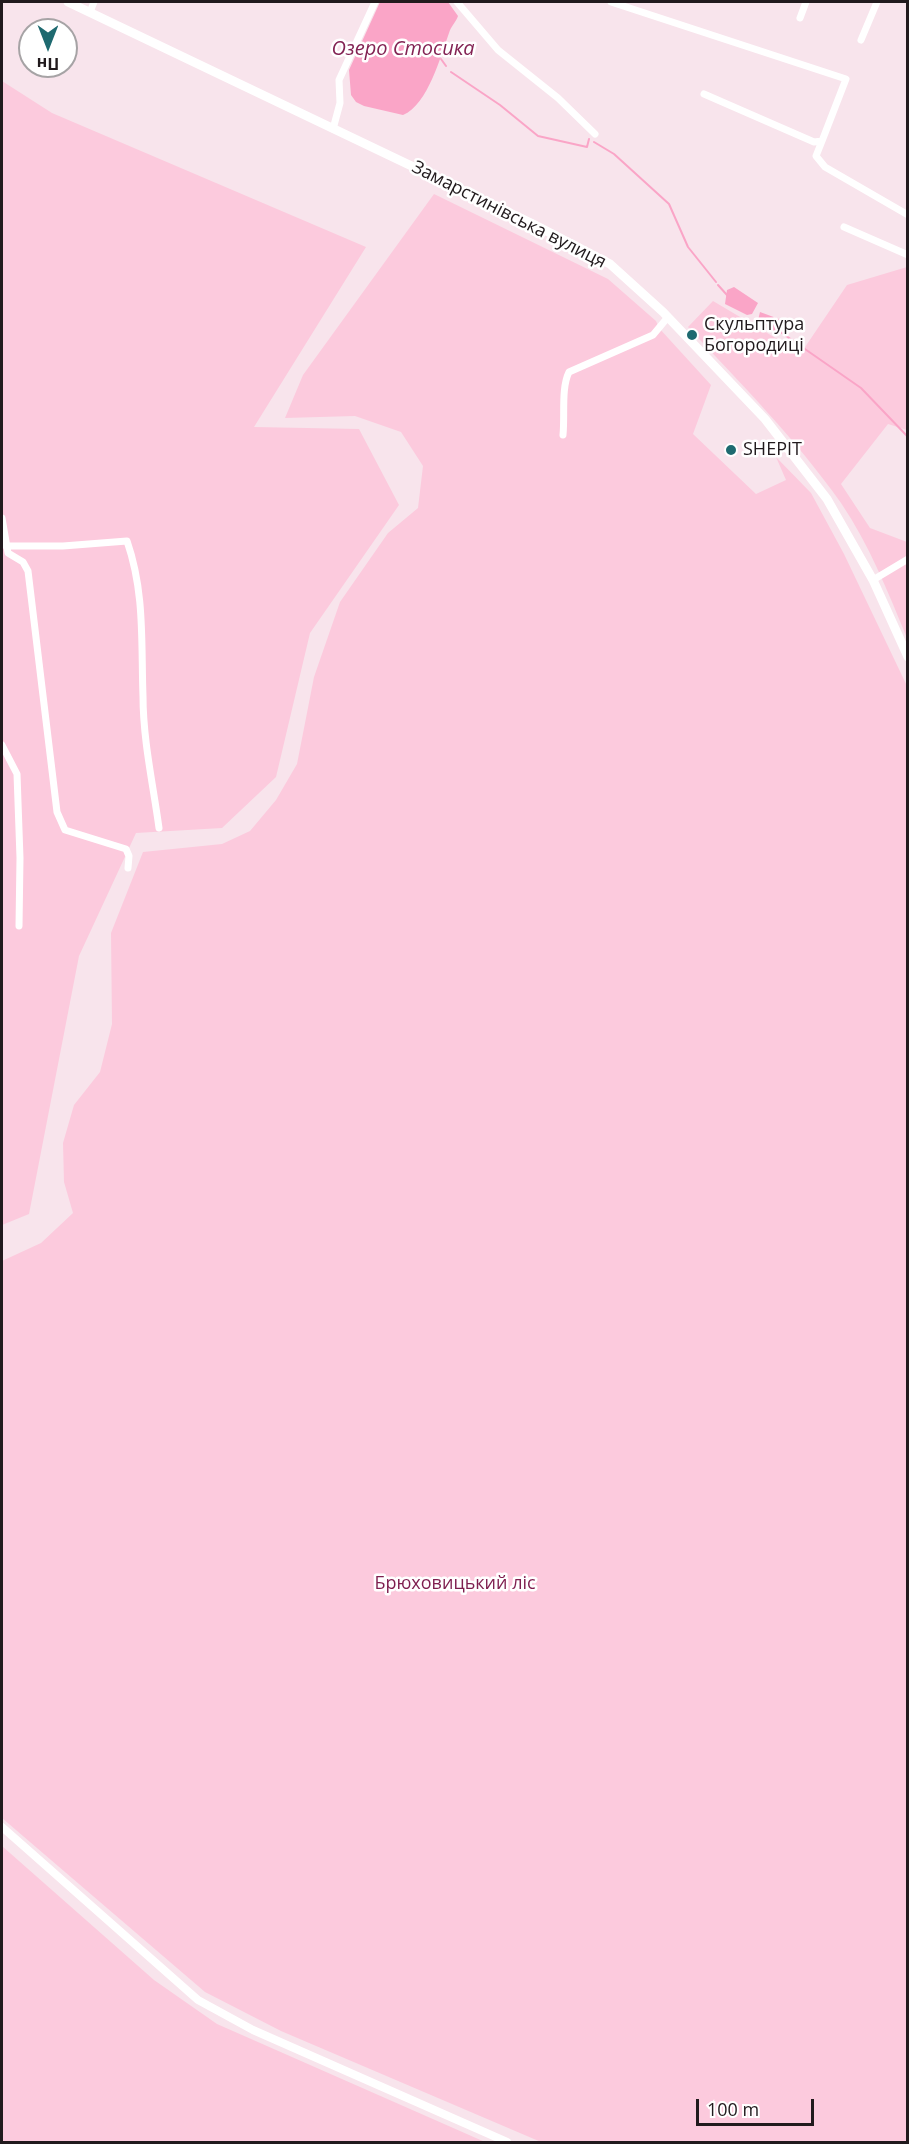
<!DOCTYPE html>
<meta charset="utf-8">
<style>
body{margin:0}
#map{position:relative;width:909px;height:2144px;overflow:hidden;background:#f8e4ec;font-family:"Open Sans",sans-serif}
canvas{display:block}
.frame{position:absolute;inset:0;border:3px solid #211a1d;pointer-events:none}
.north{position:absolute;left:18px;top:18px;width:60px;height:60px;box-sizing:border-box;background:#fff;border:2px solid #a6a3a5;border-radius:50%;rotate:180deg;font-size:16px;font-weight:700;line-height:24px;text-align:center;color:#211a1d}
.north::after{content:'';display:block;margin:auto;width:21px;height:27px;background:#1e6a70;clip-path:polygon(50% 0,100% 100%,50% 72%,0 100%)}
.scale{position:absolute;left:696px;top:2099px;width:118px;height:27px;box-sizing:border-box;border:3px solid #211a1d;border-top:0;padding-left:8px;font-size:18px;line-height:21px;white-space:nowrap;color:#211a1d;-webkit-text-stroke:4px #fff;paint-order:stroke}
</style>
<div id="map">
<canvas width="909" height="2144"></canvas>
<div class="frame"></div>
<div class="north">Пн</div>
<div class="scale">100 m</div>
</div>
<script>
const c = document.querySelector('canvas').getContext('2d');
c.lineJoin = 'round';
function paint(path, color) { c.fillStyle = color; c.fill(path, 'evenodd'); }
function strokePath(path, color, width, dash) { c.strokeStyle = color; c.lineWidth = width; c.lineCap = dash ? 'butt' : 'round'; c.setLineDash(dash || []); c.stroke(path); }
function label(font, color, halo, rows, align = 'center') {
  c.font = font + ' "Open Sans",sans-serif'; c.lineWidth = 5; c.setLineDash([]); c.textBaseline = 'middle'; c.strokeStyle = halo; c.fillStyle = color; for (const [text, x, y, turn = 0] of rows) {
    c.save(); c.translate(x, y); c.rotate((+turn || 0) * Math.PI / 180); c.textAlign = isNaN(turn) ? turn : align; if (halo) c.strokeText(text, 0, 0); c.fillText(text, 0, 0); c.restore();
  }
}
const green = new Path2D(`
 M2,81L52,113L366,247L254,427L359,429L399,505L310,633L276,777L222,828L136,833L79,956L29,1214L2,1225Z
 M434,194L608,279L656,321L659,328L711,385L693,434L756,494L786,480L776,457L811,493L844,554L907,686V2142H541L281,2031L205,1992L2,1818V1261L41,1243L73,1213L64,1182L63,1143L74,1105L100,1072L112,1024L111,933L143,852L222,844L250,831L276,800L297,764L314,677L340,602L388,533L418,508L423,466L401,432L355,416L285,418L303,375Z
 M907,267V430L888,424L841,484L870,528L907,542V638C888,592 869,544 841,503C796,439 741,384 688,327L713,301L801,353L847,285Z
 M2,1846L154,1980L217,2024L485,2142H2Z`);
const water = new Path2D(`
 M380,2H448L458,16C456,22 451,26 449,33C441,55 428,105 403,115L364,106L356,102L351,95L349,70Z
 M734,287L758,303L752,314L747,315L725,304L727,290Z
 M760,312L779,319L782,331L776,333L757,324Z`);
const stream = new Path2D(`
 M441,59L446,66
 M451,72L500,105L538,136L587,147L589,139
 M594,142L614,154L669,204L688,247L716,282
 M718,285L727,295
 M779,331L861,388L908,437`);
const minor = new Path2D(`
 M457,2L498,50L558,98L595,134
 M611,2L846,79L822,141L814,142L704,94
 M90,12L94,2
 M800,18L806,2
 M861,40L877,2
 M333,129L340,103L339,80L375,2
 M822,141L816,156L825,167L908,215
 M844,227L908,255
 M563,435C565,415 561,388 569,372L653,335L668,317
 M2,518L8,553L23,562L28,571L57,812L65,830L126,849L129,856L128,868
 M6,546H63L127,541C145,593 141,642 143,696C143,740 153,784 159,828
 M873,580L908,559
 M2,745L17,774L20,858L19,926`);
const tertiary = new Path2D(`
 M2,1827L198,2000L253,2030L507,2142`);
const secondary = new Path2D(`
 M68,2L533,224L610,264L663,312L765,419L827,499L873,580L908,657`);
const markers = [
 [692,335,6,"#1e6a70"],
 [731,450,6,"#1e6a70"]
];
const streetNames = [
 ["Замарстинівська вулиця",509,215,27]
];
const poiNames = [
 ["Скульптура",704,325],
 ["Богородиці",704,346],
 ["SHEPIT",743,450]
];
const parkNames = [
 ["Брюховицький ліс",455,1584]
];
const waterNames = [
 ["Озеро Стосика",403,49]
];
paint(green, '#fccadd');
paint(water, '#faa5c7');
strokePath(stream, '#faa5c7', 2);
strokePath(minor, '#fff', 7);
strokePath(tertiary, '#fff', 8);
strokePath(secondary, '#fff', 9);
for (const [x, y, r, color] of markers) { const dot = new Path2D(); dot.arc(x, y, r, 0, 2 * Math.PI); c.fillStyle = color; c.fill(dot); strokePath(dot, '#fff', 2); }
label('18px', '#211a1d', '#fff', streetNames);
label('18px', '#211a1d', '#fff', poiNames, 'left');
label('18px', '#7e1e4f', '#fff', parkNames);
label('italic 20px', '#832354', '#fff', waterNames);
</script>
